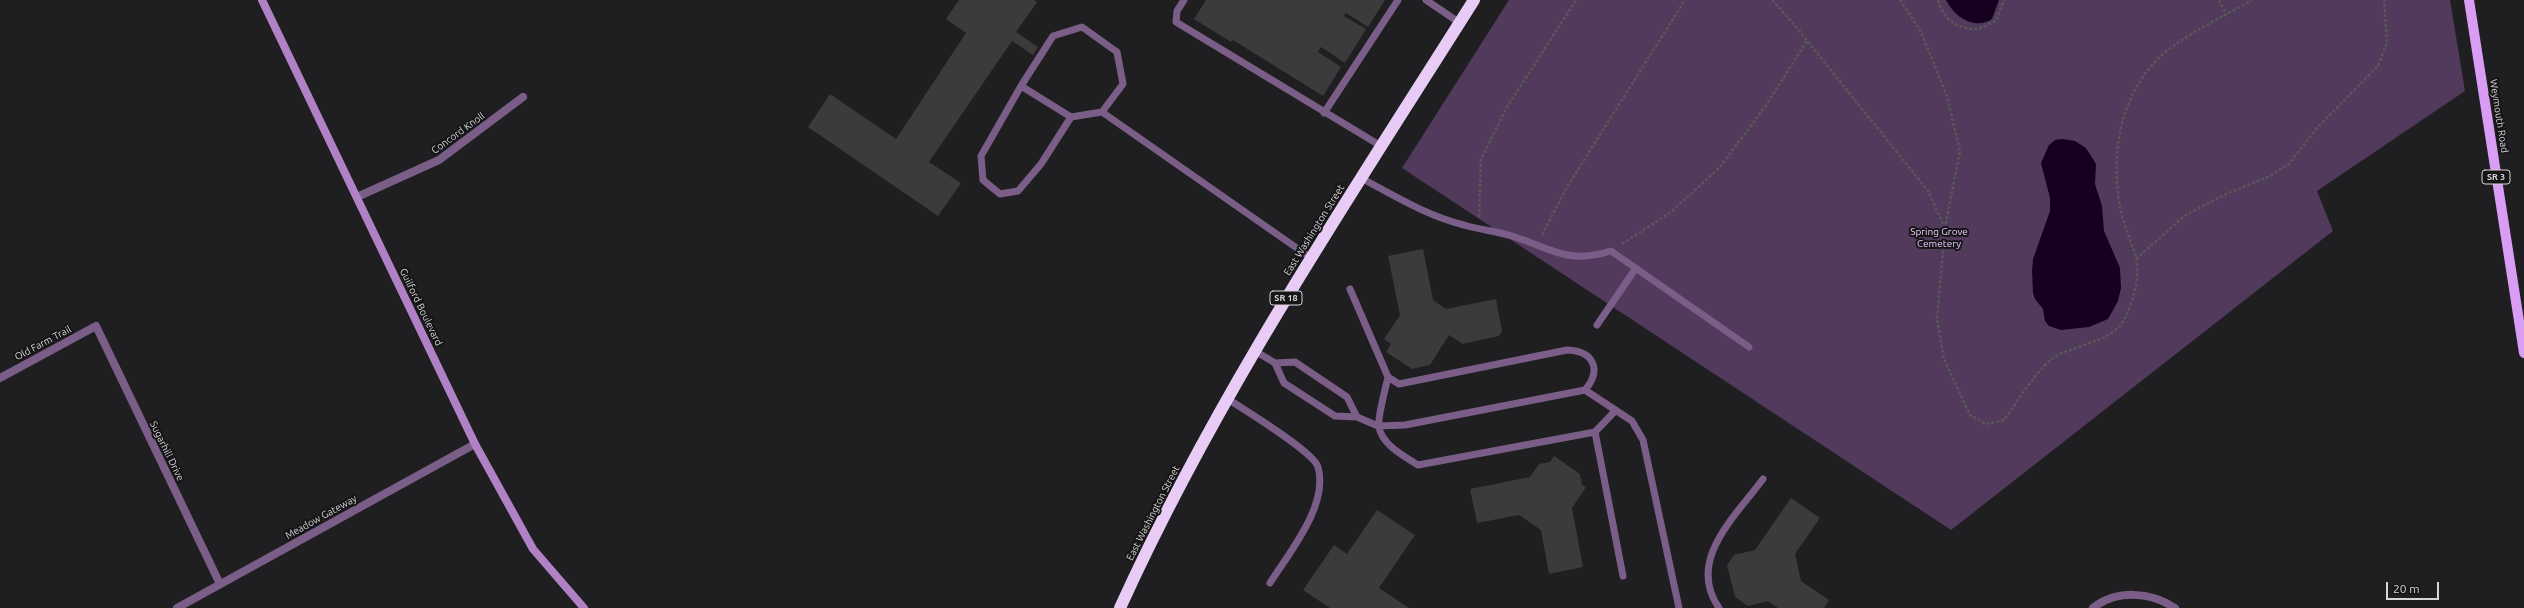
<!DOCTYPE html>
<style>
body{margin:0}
#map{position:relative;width:2524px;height:608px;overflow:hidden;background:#1f1e20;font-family:Ubuntu,sans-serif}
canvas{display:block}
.scale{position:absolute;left:2386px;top:582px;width:53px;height:18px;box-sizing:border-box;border:2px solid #d6d5d7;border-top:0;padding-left:5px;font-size:12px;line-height:14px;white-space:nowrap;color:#d6d5d7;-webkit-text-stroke:3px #161517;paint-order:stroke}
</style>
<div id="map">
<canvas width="2524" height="608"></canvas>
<div class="scale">20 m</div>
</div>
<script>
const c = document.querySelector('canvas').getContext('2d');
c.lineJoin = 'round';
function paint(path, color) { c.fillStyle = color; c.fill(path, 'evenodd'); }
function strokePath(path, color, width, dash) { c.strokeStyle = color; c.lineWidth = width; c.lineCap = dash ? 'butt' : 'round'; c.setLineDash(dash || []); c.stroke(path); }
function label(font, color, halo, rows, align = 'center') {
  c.font = font + ' Ubuntu,sans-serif'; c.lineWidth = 4; c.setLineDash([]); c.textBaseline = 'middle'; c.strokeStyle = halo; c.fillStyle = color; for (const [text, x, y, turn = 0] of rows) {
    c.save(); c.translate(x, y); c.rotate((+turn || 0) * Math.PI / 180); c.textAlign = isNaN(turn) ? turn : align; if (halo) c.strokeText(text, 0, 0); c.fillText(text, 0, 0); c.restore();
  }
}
const green = new Path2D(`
 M1509,0H2450L2465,91L2317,191L2333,231L1951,530L1402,168Z`);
const water = new Path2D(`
 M1946,0H1999L1992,19C1974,31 1954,16 1946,0Z
 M2062,139L2075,141L2086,148L2096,164L2095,184L2102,206L2104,231L2120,268L2121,288L2118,301L2108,319L2089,327L2061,330L2049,326L2045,321L2043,309L2035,299L2033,293L2032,271L2033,259L2050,211V198L2041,163L2049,145L2055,140Z`);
const building = new Path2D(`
 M959,0H1034L1037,2L1016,32L1038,47L1033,55L1012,41L929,162L961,183L938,216L808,127L830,94L896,139L966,33L946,19Z
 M1206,0H1385L1368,27L1346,13L1344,16L1366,29L1345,63L1321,47L1318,52L1341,67L1323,96L1233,40L1231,42L1194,19Z
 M1423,249L1433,300L1446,309L1496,299L1502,331L1499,336L1463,344L1449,335L1430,365L1412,369L1386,352L1391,344L1384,339L1400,315L1388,256Z
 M1554,456L1580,474L1582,485L1586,487L1572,508L1583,567L1549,574L1541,530L1519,515L1477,523L1470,489L1530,477L1539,464L1550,462Z
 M1791,498L1820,518L1795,554L1801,581L1829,600L1824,608H1778L1768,601L1748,606L1735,597L1727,565L1734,555L1755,550Z
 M1377,510L1415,535L1379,588L1409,608H1330L1303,590L1334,545L1347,554Z`);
const path = new Path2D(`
 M1772,0L1793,23L1928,191L1945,228L1937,318L1944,359L1970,415L1986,424L2004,420C2017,402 2041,362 2060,354C2083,343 2115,341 2126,316C2134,299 2140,275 2136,257C2131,241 2124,226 2121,211C2109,154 2120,89 2167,51C2193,30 2223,17 2252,0
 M1900,0L1921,32L1947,96L1960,151L1945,227
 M1938,0C1943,18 1956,29 1975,29C1981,29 1990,23 1996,21L2004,0
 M2219,0L2226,14
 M1479,217L1481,159L1507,107L1576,0
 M1542,235L1567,187L1685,0
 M1622,244L1671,212L1719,168L1765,107L1807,41
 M2136,259L2184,216L2224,195L2268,177L2289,164L2318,127L2378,66L2387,43L2384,0`);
const lane = new Path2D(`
 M1184,0L1177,11L1176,22L1381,146
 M1426,0L1460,23
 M1021,86L1071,117
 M1102,112L1071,117L1041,164L1018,191L1000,194L983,180L981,156L1021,86L1053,36L1082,27L1117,52L1123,84L1102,112L1311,258
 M1324,113L1398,0
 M1361,178C1395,196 1427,216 1464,225C1480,230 1498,231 1515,237C1554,250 1567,264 1611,251L1749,347
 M1350,289L1388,377L1399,384L1567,350C1594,351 1602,370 1585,390L1405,425L1378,426L1357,417
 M1597,325L1636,268
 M1255,351L1275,363L1284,383L1335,416L1357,417L1347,397L1295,362L1275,363
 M1388,377C1386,387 1377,418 1379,427C1382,445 1404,456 1418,465L1595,432L1616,410
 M1585,390L1632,421L1643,440L1679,608
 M1228,399C1244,410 1313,451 1318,467C1329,505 1289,553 1270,583
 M1595,432L1623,576
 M1719,608C1686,560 1735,517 1763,479`);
const street = new Path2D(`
 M357,197L439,160L523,97
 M0,378L96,326L220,584
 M177,608L475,444
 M2093,608C2117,589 2151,592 2175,608`);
const secondary = new Path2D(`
 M262,0L475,444L533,549L584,608`);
const primary = new Path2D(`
 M2469,0L2524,353`);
const highway = new Path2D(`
 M1120,608C1217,394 1349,198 1474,0`);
const shields = [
 [2496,177,28],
 [1286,298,32]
];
const shieldNames = [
 ["SR 3",2496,177],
 ["SR 18",1286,298]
];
const streetNames = [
 ["Weymouth Road",2499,116,81],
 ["Concord Knoll",458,133,-36],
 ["East Washington Street",1314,230,-58],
 ["Guilford Boulevard",421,307,64],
 ["Old Farm Trail",43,343,-28],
 ["Sugarhill Drive",167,451,64],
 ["East Washington Street",1153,513,-63],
 ["Meadow Gateway",321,517,-29]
];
const parkNames = [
 ["Spring Grove",1939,232],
 ["Cemetery",1939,244]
];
paint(green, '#513a5b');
paint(water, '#15001f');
paint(building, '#3b3a3c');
strokePath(path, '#585759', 2.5, [3, 2]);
strokePath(lane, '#7b5e88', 7);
strokePath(street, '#7b5e88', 8);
strokePath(secondary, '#b082c5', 8);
strokePath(primary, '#d99df5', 10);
strokePath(highway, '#e8ccf6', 12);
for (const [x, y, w] of shields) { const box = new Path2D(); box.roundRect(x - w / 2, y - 7, w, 14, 3); c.fillStyle = '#161517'; c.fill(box); strokePath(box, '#d6d5d7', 1); }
label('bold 9px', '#d6d5d7', null, shieldNames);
label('10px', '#d6d5d7', '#161517', streetNames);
label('10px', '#edcafd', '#161517', parkNames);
</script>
